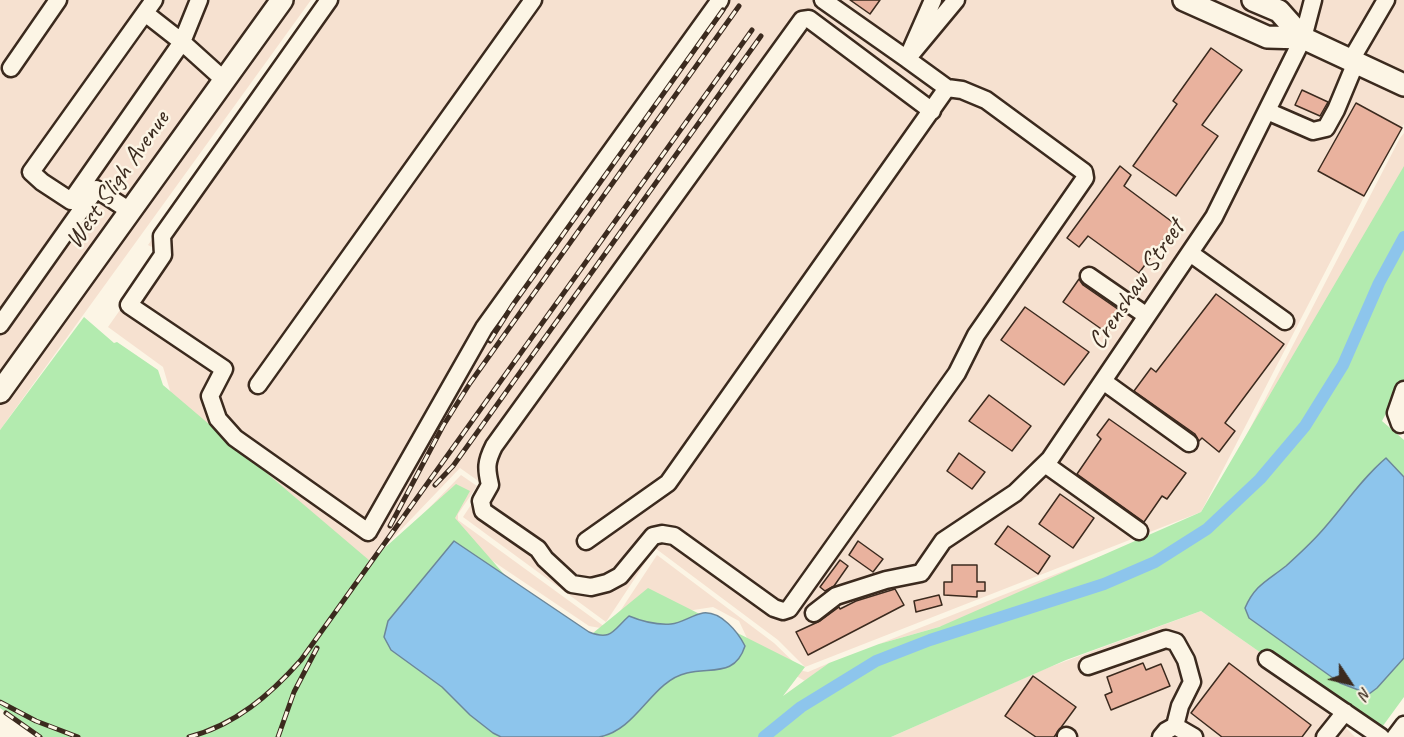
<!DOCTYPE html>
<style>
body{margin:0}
#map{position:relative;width:1404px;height:737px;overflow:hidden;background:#fcf5e5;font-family:Caveat,sans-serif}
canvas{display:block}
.north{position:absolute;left:1320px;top:653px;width:60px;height:60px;-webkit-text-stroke:4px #fcf5e5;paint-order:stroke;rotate:125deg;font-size:16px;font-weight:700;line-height:24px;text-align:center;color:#3b2a1e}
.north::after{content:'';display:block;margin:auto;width:21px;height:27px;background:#3b2a1e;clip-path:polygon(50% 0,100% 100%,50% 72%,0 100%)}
</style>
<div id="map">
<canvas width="1404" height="737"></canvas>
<div class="north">N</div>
</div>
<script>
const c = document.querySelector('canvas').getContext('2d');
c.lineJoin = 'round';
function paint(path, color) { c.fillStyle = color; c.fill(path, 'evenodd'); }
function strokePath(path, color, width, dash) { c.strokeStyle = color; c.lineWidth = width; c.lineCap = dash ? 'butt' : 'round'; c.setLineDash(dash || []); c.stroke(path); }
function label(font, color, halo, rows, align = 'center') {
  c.font = font + ' Caveat,sans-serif'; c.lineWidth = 5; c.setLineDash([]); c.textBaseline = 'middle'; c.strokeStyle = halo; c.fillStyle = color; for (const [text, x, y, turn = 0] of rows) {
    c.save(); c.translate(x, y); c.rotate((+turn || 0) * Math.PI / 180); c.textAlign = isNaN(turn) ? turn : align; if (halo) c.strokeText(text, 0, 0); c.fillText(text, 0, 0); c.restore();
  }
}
const built = new Path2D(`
 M0,0H311L0,430Z
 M317,0H1404V124L1396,135L1201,512L805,667L778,640L655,548L606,622L463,517L484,485L460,468L370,562L182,431L163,367L108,327L153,263L155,257L154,248L148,245Z
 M1404,133V205L1216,494L1400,138Z
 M461,475L477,486L458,514V520L605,627L611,625L657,555L774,643L803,671L808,672L829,663L805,681L753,651L739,621L713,607L674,613L606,629L589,626L457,537L403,592L374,565Z
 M1170,529L988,613L879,644Z
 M1201,611L1297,678L1355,737H891L1047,668Z`);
const green = new Path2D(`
 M1404,166V380L1382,421L1404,440V697L1377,734L1201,611L1066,660L891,737H40L0,708V430L84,317L114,343L117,342L158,370L163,385L370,561L456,484L470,491L455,518L571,651L648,588L805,667L783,696L829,663L879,644L939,627L1201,512Z`);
const water = new Path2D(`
 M1386,458L1404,477V658L1377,688L1369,694L1340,683L1249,618L1245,608C1255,585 1267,581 1286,566C1297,556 1309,545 1319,534C1342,509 1360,480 1386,458Z
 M454,541L589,632C612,641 613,630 629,616C641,621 657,625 671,624C682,623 692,615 703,613C721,611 738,632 745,646C735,677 712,667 687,673C651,681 638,730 599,737C590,737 580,737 571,737C548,737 524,737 501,737L493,733L470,715L442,687L391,650L384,637L388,621Z`);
const canal = new Path2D(`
 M764,737L801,707L876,661L930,640L1104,584L1155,562L1207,529L1260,479L1305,426L1343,365L1379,283L1404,237`);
const building = new Path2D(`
 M850,0H880L870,14Z
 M1211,48L1242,70L1202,125L1218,136L1176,196L1133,166L1177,104L1173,101Z
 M1302,90L1328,102L1320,116L1295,105Z
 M1356,103L1402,128L1364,196L1318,171Z
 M1120,166L1131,175L1124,186L1175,224L1139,273L1088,236L1079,247L1067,238Z
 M1079,279L1083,285L1122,312L1107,333L1063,302Z
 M1216,294L1284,344L1225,423L1235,431L1219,452L1202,438L1199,441L1195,434L1134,391L1151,368L1156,372Z
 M1025,307L1089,352L1064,385L1001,340Z
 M989,395L1031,426L1012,451L969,421Z
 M1109,419L1186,473L1167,499L1162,496L1144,522L1077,474L1101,439L1097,435Z
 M959,453L985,472L972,489L947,471Z
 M1060,494L1094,518L1073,548L1039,524Z
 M1008,526L1050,556L1038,574L995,544Z
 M858,541L883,559L873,572L849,555Z
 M840,560L848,566L834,586L825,591L820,587Z
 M952,565H977V582H985V591H977V597L944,595V582H952Z
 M895,589L904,605L808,655L796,632L820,621L839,607L840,609L856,601Z
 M939,595L942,605L916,612L914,601Z
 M1143,663L1146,670L1161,664L1170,686L1111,710L1105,695L1112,692L1107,677Z
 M1229,663L1311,725L1302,737H1222L1191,713Z
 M1033,676L1076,707L1054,737H1036L1005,716Z`);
const minor = new Path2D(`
 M154,0L31,172L42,182L71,201L182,42L199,0
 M329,0L162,236L163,255L129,305L224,369L210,396L218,419L235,438L368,532L484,328L720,0
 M823,0L907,59L933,0
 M145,13L182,42L223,79
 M1351,60L1386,0
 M11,68L58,0
 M932,111L809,19L802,20L494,446C486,462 486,468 490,485L481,501L483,511L538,549L545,559L572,584L591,587L607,583L620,576L653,536L662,534L674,536L774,608L783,611L789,609L957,373L976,335L1085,178L1084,172L986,100L962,90L947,88
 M1267,111L1313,131L1326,128L1336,110L1356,62
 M1190,253L1285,321
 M1089,276L1147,316
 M0,325L96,189L130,211
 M1103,381L1189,443
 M258,385L533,0
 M1400,424L1396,413L1404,390
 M1045,464L1139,531
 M586,541L668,483L947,88L907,59L956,0
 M814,613L836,596L886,580L921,573L943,541L1015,493L1050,459L1214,217L1303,38L1313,0
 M1267,659L1381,737
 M1088,666L1166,639L1176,642L1186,660L1192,682L1180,706L1175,726
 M1066,736L1068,737
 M1161,737L1166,731L1175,726L1194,737
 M1325,737L1345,712
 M1395,737L1404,725`);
const major = new Path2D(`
 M1184,0L1267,37L1303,38
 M1253,0L1279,11L1303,38L1404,85
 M0,392L282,0`);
const rail = new Path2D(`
 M490,341L512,306L723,10
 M435,485L453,466L471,441L761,36
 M390,526L443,426L470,383L739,6
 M0,702L36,721L78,737
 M6,713L40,737
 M189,737C235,725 270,695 301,660L752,30
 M278,737L294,692L317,648`);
const streetNames = [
 ["West Sligh Avenue",118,180,-55],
 ["Crenshaw Street",1137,285,-56]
];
paint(built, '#f6e1d0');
paint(green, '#b3ebaf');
paint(water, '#8dc5ec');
strokePath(water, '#6c879a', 1.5);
strokePath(canal, '#8dc5ec', 12);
paint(building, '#e9b29e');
strokePath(building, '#3b2a1e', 1.5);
strokePath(minor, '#3b2a1e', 21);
strokePath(major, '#3b2a1e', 26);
strokePath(minor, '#fcf5e5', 16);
strokePath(major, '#fcf5e5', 21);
strokePath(rail, '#3b2a1e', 5);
strokePath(rail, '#fcf5e5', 3, [9]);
label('26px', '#3b2a1e', '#fcf5e5', streetNames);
</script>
